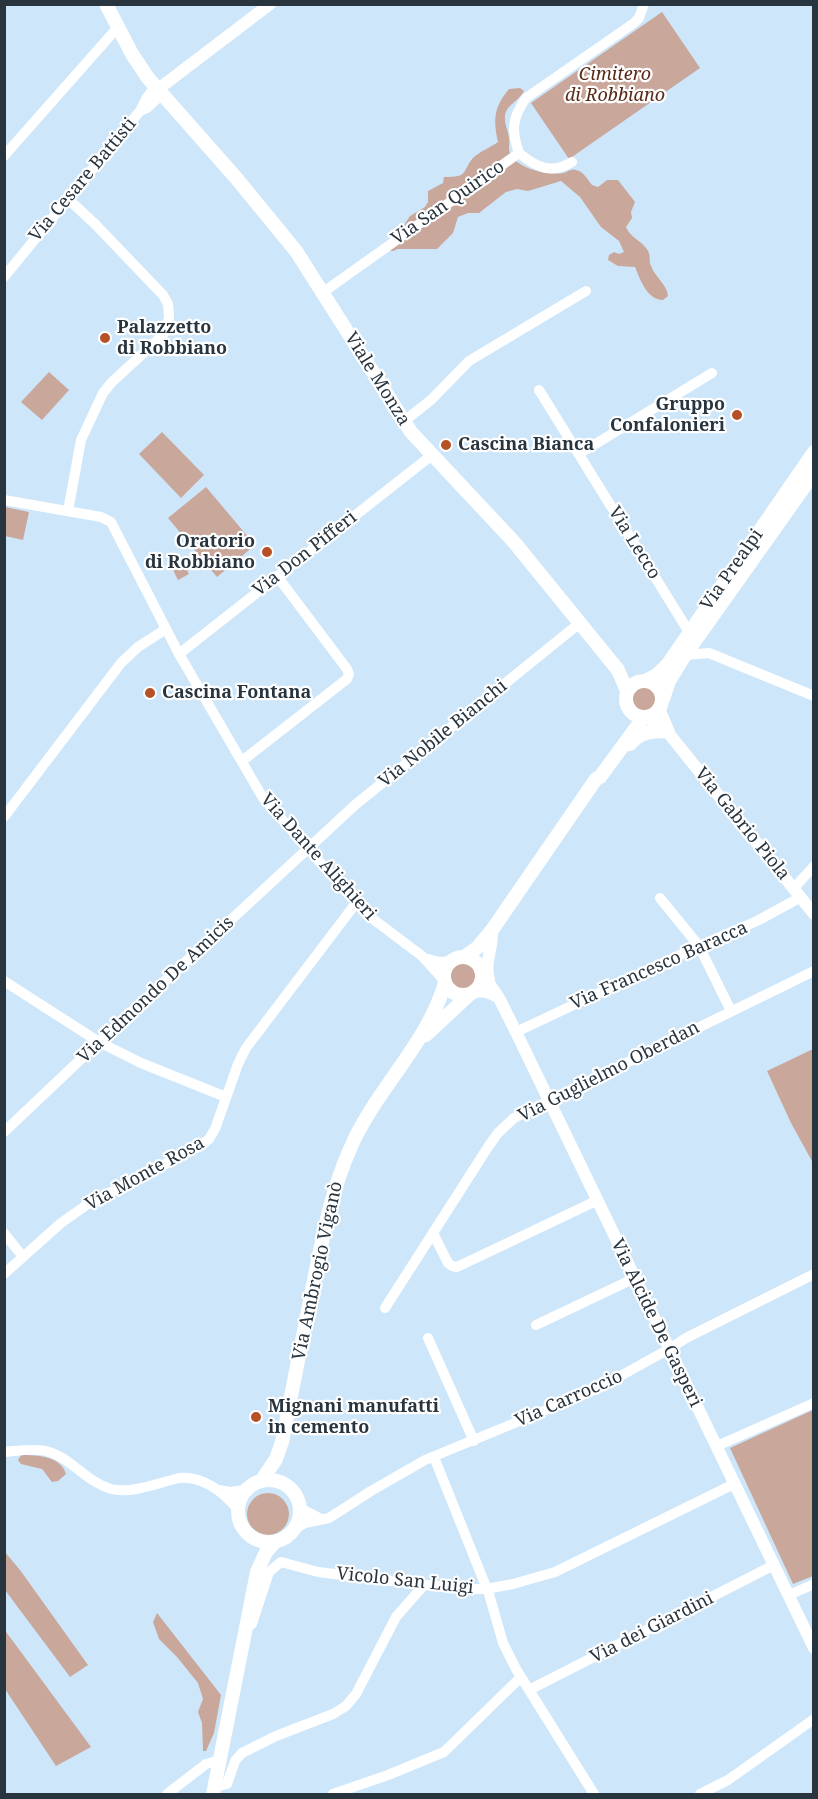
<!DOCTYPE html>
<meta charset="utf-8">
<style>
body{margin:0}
#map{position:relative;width:818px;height:1799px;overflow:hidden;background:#cde6fa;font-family:"Noto Serif",serif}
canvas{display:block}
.frame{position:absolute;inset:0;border:6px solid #28343e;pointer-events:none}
</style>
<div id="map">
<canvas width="818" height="1799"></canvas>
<div class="frame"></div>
</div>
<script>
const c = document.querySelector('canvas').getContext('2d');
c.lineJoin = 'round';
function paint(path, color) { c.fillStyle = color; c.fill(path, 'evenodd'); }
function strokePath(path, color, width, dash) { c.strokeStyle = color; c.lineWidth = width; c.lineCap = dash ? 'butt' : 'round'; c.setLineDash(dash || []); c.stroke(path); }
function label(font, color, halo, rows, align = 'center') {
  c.font = font + ' "Noto Serif",serif'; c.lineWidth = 4.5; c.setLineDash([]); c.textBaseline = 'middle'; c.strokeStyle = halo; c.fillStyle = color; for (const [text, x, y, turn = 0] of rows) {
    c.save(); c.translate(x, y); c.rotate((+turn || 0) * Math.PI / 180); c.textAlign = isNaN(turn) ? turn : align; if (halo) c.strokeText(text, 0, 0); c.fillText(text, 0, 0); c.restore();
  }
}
const green = new Path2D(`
 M662,12L700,68L569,159L531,103Z
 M520,88L524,91C519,101 506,105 505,116C504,124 509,132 509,139C510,144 508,148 510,153C515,168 549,176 563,173C568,172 571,168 576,170C583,171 588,180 592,185L598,187L607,180H618L635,202L631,212L632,218L626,227C630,237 640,240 646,248C652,255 648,259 651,266C655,277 667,284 668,296L663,300C647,300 640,279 635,267L618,266L608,260L609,255L614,252L619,254L624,252L619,241L601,227L580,197L561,181L528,191L517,189L506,192L479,213H468L458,217L453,233L437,249H398L393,251L387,250L401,235L404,225L410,216L425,207L428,202V191L443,183L444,177C470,177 461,172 473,158C479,152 491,147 498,142C493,119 494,107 509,89Z
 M49,372L69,390L42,420L21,402Z
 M162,432L204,475L181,498L139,454Z
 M206,487L255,545L217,577L168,518Z
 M5,507L29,512L23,540L5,536Z
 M178,553L189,574L178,580L167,558Z
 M629 699a15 15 0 1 1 30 0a15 15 0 1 1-30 0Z
 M449 976a14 14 0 1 1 28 0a14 14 0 1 1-28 0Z
 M813,1049V1163L791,1123L767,1071Z
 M813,1410V1576L793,1584L730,1448Z
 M21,1455C37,1455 61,1456 66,1474L58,1481L52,1482L42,1469L21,1464L18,1460Z
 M247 1514a21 21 0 1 1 42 0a21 21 0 1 1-42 0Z
 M5,1552L20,1570L88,1665L70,1677L5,1590Z
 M157,1613L221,1695L214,1733L206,1751H203L202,1723L198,1712L203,1699L198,1683L177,1657L159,1639L153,1622Z
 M4,1629L91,1747L56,1766L5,1689Z`);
const minor = new Path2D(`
 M140,111L147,108L161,95
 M519,153C511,130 512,118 526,98L634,23L639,18L644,4
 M519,153C536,167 551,175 572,162
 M4,156L118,27
 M67,198L95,224L163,295L168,304L169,317L167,327L162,336L112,382L103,393L81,440L68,511
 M4,277L140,111L147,97L155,87
 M322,293L519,153
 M539,390L689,632
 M403,422L431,400L469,361L586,291
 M579,454L712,373
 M4,500L101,517L111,522L179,654L263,798L365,913L422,956L444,980
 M179,654L432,455
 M685,655L709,653L814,696
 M242,761L347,679L349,674L347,669L277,576
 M4,817L121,663L138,647L166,629
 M794,888L814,866
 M660,898L699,946L731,1011
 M428,959L440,962L451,961
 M4,981L99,1042L141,1063L226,1097
 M516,1032L699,946L757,921L801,897
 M4,1132L99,1042L355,805L581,622
 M4,1233L23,1257
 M433,1233L448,1263L452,1266L457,1267L596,1201
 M4,1274L61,1223L88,1204L200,1146L209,1139L215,1129L238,1064L246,1048L356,903
 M385,1308L488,1147L498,1133L514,1118L814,971
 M536,1325L635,1278
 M428,1338L474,1441
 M717,1446L814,1403
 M4,1452C18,1451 33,1448 46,1451C71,1457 86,1482 111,1489C132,1494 158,1483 179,1478C203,1476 224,1492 238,1510
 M434,1457L489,1594L503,1643L516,1669L594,1794
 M219,1490L230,1492L245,1490
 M300,1508L321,1519
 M295,1529L305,1523L329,1518L371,1491L425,1460L597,1389L669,1349L686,1338L814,1274
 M789,1595L814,1584
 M252,1624L269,1572L281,1562L318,1572L417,1584L464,1589H486L513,1584L555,1572L734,1484
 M529,1690L774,1565
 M215,1787L227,1784L235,1761L242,1753L276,1736L333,1714L346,1706L356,1694L396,1617L424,1585
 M167,1794L206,1764L220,1760
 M333,1794L388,1775L444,1752L521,1677
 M700,1794L728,1780L814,1719`);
const tertiary = new Path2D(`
 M157,90L270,4
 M659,709L669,732
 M648,717L670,735L814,914
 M481,971L499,998L516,1032L814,1648
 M489,980C484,962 493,948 492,930
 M475,991L487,992L498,997`);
const secondary = new Path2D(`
 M106,4L132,54L148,78L237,179L296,251L411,432L514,542L618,670L627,691
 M626 699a18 18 0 1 1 36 0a18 18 0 1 1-36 0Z
 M645,681L657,675L668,664L814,452
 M663,699L669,681L685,655L814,473
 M630,744C640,732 651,731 666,731
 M444 976a19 19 0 1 1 38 0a19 19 0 1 1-38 0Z
 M464,957L477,948L492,930L596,779L600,777L644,717
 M426,1035L470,994
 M238 1511a31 31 0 1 1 62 0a31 31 0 1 1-62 0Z
 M262,1480L276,1459L282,1442C292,1392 302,1341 312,1290C322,1241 330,1194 350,1149C375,1090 427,1045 445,983
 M213,1794L257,1572L266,1552L275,1542`);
const markers = [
 [105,338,6,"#b65026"],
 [737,415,6,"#b65026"],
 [446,445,6,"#b65026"],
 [267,552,6,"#b65026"],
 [150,693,6,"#b65026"],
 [256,1417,6,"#b65026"]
];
const parkNames = [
 ["Cimitero",615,75],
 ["di Robbiano",615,96]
];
const streetNames = [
 ["Via Cesare Battisti",83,180,-50],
 ["Via San Quirico",448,203,-35],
 ["Viale Monza",377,379,58],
 ["Via Lecco",634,543,58],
 ["Via Don Pifferi",305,554,-38],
 ["Via Prealpi",732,570,-55],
 ["Via Nobile Bianchi",443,734,-39],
 ["Via Gabrio Piola",742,824,51],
 ["Via Dante Alighieri",318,857,48],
 ["Via Francesco Baracca",659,966,-24],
 ["Via Edmondo De Amicis",156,990,-43],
 ["Via Guglielmo Oberdan",609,1072,-27],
 ["Via Monte Rosa",145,1174,-29],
 ["Via Ambrogio Viganò",318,1271,-78],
 ["Via Alcide De Gasperi",656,1323,64],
 ["Via Carroccio",569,1399,-24],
 ["Vicolo San Luigi",405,1581,6],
 ["Via dei Giardini",652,1628,-27]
];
const poiNames = [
 ["Palazzetto",117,328],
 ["di Robbiano",117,349],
 ["Gruppo",725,405,"right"],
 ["Confalonieri",725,426,"right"],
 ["Cascina Bianca",458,445],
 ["Oratorio",255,542,"right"],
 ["di Robbiano",255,563,"right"],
 ["Cascina Fontana",162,693],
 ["Mignani manufatti",268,1407],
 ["in cemento",268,1428]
];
paint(green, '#c9a79b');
strokePath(minor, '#fff', 10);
strokePath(tertiary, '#fff', 12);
strokePath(secondary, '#fff', 14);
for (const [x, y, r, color] of markers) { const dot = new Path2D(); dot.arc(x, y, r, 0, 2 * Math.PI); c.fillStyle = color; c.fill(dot); strokePath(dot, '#fff', 2); }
label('italic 18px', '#592a18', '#fff', parkNames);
label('18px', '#28343e', '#fff', streetNames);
label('bold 18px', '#28343e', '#fff', poiNames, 'left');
</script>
